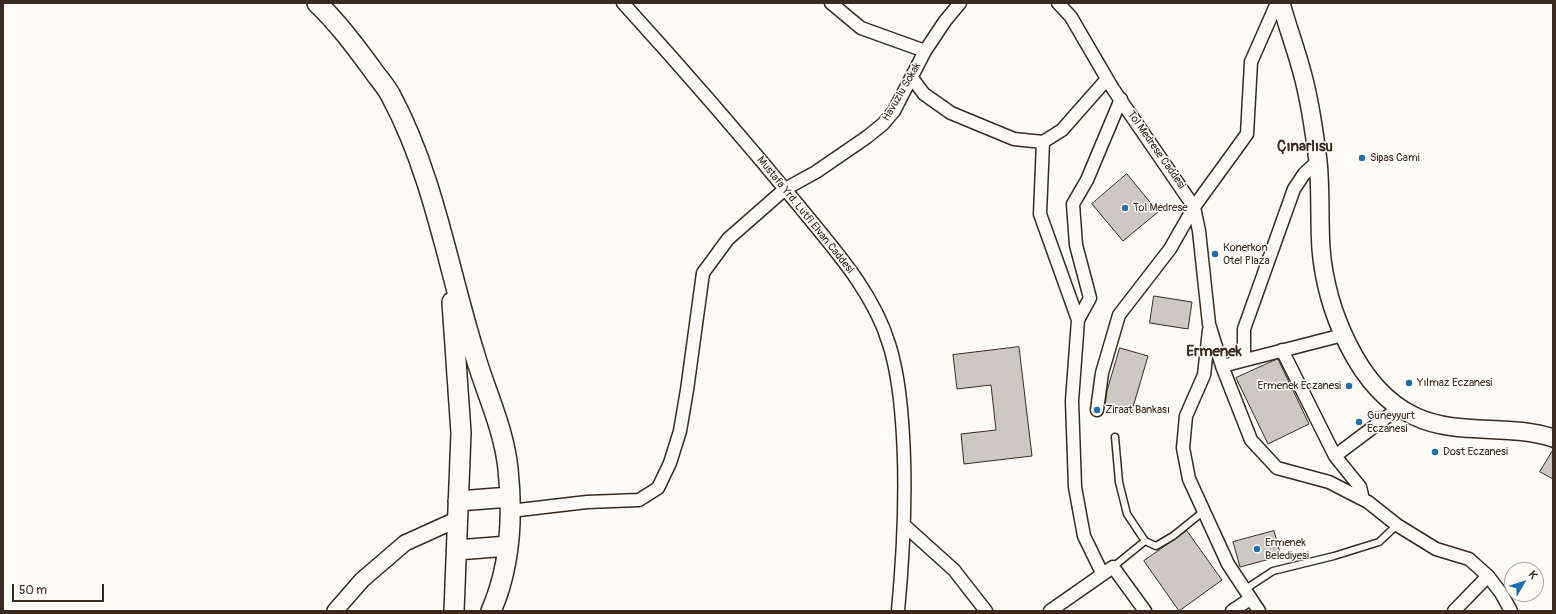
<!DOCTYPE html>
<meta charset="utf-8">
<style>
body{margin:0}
#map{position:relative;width:1556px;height:614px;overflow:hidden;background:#fdfcf7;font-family:Pangolin,sans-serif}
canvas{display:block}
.frame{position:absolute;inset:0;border:4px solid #3b2a1e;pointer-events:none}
.north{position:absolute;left:1504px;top:562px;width:40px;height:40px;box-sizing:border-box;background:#fdfcf7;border:1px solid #afa8a0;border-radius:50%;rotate:51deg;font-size:11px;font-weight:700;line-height:16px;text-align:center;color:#3b2a1e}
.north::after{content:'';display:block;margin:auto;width:14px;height:18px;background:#1f6fb2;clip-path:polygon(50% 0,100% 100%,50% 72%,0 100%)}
.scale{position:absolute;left:12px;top:584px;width:92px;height:18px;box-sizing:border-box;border:2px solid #3b2a1e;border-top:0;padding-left:5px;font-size:12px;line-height:14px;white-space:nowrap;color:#3b2a1e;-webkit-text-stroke:3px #fdfcf7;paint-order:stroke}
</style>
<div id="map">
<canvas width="1556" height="614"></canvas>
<div class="frame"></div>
<div class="north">K</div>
<div class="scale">50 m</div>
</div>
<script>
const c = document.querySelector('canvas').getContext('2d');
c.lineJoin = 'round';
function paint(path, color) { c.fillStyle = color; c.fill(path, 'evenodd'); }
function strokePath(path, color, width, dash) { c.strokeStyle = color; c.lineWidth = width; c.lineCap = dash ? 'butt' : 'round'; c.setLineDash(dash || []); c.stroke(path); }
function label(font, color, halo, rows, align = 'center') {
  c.font = font + ' Pangolin,sans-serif'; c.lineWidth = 3; c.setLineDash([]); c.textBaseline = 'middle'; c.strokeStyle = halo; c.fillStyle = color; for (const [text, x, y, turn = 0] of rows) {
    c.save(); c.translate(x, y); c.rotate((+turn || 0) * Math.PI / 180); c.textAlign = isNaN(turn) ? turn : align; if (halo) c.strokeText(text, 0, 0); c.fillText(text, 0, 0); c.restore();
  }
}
const building = new Path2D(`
 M1127,174L1158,212L1123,241L1092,204Z
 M1154,296L1192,302L1188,329L1150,323Z
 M1019,347L1032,456L964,464L961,434L996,430L991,385L957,389L953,355Z
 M1120,348L1148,356L1131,414L1105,406L1107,391Z
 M1278,359L1309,424L1268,444L1236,378Z
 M1553,450V479L1540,472Z
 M1187,531L1222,580L1179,611L1144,561Z
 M1274,531L1281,556L1240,567L1233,542Z`);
const service = new Path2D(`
 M1115,437L1119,482L1127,514L1145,541
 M1113,567L1145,541L1156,546L1173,536L1204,511
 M1244,590L1273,571L1334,556L1379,542L1397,525`);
const minor = new Path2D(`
 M623,3C683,69 742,137 799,206C833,248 873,291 889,344C897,369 900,394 902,421C907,484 904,547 898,611
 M831,3L861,28L925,51
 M1058,3L1071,17L1113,89L1194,207L1170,249L1119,315L1102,373L1097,410
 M1277,3L1251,62L1247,134L1194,207L1199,231L1209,324L1222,366L1251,440L1277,468L1329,482L1368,502L1397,525L1436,549L1469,559L1488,576L1501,593L1511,611
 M912,78L924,94L951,113L1014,139L1043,142
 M1078,320L1040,214L1043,142L1062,130L1107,79
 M1209,330L1204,375L1186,416L1183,448L1189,479L1228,564L1259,611
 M1282,350L1335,456L1360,487L1363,499
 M1244,360V329L1294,189L1304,174L1318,161
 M1222,366L1343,335
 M1335,456L1400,407
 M510,511L587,502L639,500L658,488L670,463L680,431L687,390L703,273L728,239L785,189L816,172L867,137L883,124L894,111L925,51L945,21L960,3
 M904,525L954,570L986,611
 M1102,573L1084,536L1075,487L1072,401L1078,320L1090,298L1076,245L1073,204L1087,180L1121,99
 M1050,611L1113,567L1145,611
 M1232,611L1250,599
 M1454,611L1488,576`);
const tertiary = new Path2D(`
 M335,611L362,580L405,543L458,519`);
const secondary = new Path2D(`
 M1281,3C1289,33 1301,62 1307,93C1312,115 1315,138 1318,161C1321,190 1319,219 1321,249C1326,308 1357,389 1414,416C1458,437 1508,423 1553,438`);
const primary = new Path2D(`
 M317,3C338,23 355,46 372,69C378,78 386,86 391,96C434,176 448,269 475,355C486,393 504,429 508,469C513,516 510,568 491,611
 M452,302L461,433L454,611
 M458,501L510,497
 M457,550L508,546`);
const markers = [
 [1362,158,4,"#1f6fb2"],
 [1125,208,4,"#1f6fb2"],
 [1215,254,4,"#1f6fb2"],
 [1409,383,4,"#1f6fb2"],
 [1349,386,4,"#1f6fb2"],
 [1097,410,4,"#1f6fb2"],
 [1359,422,4,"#1f6fb2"],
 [1435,452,4,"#1f6fb2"],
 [1257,549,4,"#1f6fb2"]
];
const streetNames = [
 ["Havuzlu Sokak",902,92,-60],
 ["Tol Medrese Caddesi",1156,150,55],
 ["Mustafa Yrd. Lütfi Elvan Caddesi",805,215,51]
];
const poiNames = [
 ["Sipas Cami",1370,158],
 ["Tol Medrese",1133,208],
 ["Konerkon",1223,248],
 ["Otel Plaza",1223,261],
 ["Yılmaz Eczanesi",1417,383],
 ["Ermenek Eczanesi",1341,386,"right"],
 ["Ziraat Bankası",1105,410],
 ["Güneyyurt",1367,416],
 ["Eczanesi",1367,429],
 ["Dost Eczanesi",1443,452],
 ["Ermenek",1265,543],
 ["Belediyesi",1265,556]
];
const districtNames = [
 ["Çınarlısu",1305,147],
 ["Ermenek",1214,352]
];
paint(building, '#cdc8c2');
strokePath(building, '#3b2a1e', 1);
strokePath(service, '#3b2a1e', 9);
strokePath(minor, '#3b2a1e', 15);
strokePath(tertiary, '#3b2a1e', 18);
strokePath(secondary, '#3b2a1e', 20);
strokePath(primary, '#3b2a1e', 22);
strokePath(service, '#fdfcf7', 6);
strokePath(minor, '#fdfcf7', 12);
strokePath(tertiary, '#fdfcf7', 15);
strokePath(secondary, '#fdfcf7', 17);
strokePath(primary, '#fdfcf7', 19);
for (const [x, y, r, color] of markers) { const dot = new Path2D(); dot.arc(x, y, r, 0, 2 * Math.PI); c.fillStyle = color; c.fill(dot); strokePath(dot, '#fdfcf7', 1.5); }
label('11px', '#3b2a1e', '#fdfcf7', streetNames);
label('11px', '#3b2a1e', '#fdfcf7', poiNames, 'left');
label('bold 15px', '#3b2a1e', '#fdfcf7', districtNames);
</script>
